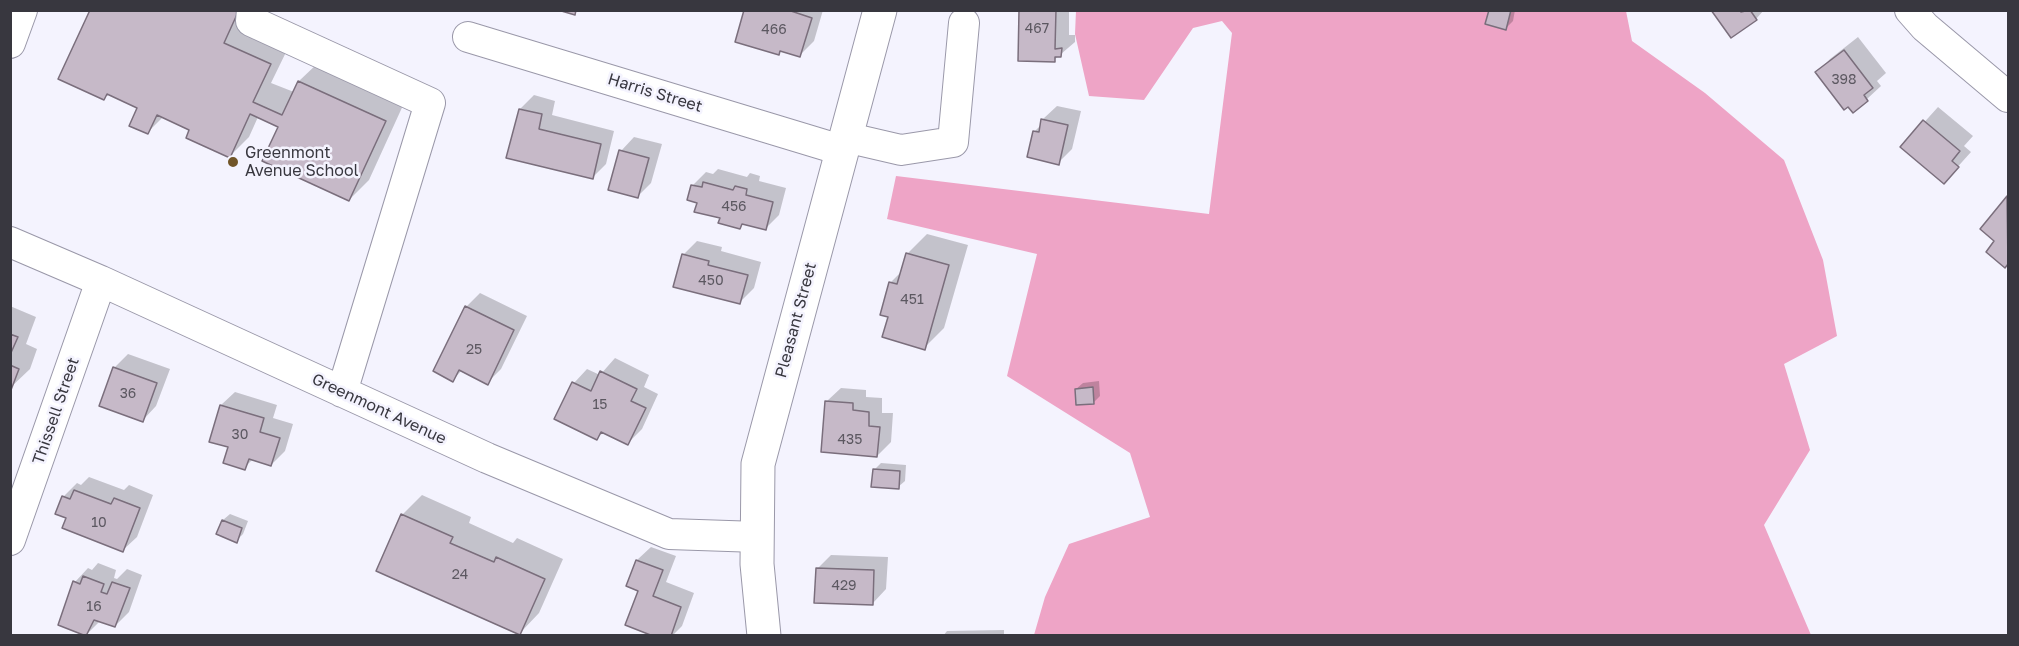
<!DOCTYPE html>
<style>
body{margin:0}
#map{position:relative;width:2019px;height:646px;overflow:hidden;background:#f4f3fe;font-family:"Golos Text",sans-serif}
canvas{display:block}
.frame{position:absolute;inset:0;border:12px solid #38373f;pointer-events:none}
</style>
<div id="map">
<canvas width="2019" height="646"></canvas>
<div class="frame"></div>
</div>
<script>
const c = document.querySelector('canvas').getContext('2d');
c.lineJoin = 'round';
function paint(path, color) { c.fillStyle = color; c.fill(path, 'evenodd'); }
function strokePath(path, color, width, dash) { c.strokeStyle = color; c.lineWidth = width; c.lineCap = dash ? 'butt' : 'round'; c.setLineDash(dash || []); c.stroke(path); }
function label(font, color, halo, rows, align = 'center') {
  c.font = font + ' "Golos Text",sans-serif'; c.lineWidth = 5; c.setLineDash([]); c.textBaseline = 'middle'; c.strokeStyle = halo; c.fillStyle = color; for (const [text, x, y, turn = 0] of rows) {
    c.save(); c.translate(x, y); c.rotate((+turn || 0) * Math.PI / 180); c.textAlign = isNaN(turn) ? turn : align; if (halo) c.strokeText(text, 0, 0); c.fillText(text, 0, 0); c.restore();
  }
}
const forest = new Path2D(`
 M1076,11H1626L1632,41L1705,93L1784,160L1823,260L1837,336L1784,364L1810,450L1764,525L1811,635H1034L1045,597L1069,544L1150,517L1130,453L1007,376L1037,254L887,219L896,176L1209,214L1232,33L1222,21L1193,28L1144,100L1089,96L1075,34Z`);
const shadow = new Path2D(`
 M248,10L290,44L271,83L294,92L299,81L319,62L405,101L369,180L349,200L280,126L258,117L249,137L230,156L191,129L163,117L147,133L139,107L109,93L103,99L60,79Z
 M746,10H823L814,41L800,55L782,50L778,53Z
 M1021,10H1069V35H1075V42L1054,60Z
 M1490,10H1515L1513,21L1506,28Z
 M1713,10H1764L1756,19Z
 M1858,37L1886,73L1877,81L1881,86L1854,111L1817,73L1830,59Z
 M534,95L555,101L552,115L614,131L606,164L592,178L508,157L520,109Z
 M1057,106L1081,111L1072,149L1058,163L1034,132L1042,124L1043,119Z
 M1938,107L1973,136L1964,146L1971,152L1944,182L1902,147Z
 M634,137L662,144L651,183L637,197L621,151Z
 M718,169L747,177L750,173L760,176L759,181L786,188L779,215L765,229L744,223L740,227L699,202L692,186L706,172L713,174Z
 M2008,197V263L2005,266L1997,241L1982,229Z
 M927,234L968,245L944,328L924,348L890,316V283L902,271L907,254Z
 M697,241L722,247L721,251L761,262L754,288L740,302L683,255Z
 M480,293L527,316L501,369L487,383L462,370L453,380L466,307Z
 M10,306L36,317L26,344L37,349L30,369L10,388Z
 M128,354L170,369L156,406L143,420L114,368Z
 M615,358L649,375L644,387L658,394L642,429L628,443L604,432L597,438L574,383L587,369L600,375Z
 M1099,381L1100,396L1093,403L1076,389L1083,383Z
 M841,388L866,390V397L882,398V413H893L891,442L877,456L827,401Z
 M235,392L277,405L273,418L293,424L285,451L271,465L253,459L244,468L230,446L221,405Z
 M881,463L906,465L905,481L898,487L874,470Z
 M89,477L124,490L129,485L153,495L137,537L123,550L68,517L63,497L77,483L81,485Z
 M422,495L471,517L469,523L513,543L517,538L563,559L539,613L520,633L402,515Z
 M230,514L248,521L243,534L236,541L223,520Z
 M651,547L676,556L666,582L694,593L682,626L672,636H657L640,590L637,560Z
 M831,555L888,557L886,589L873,603L817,569Z
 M98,563L116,570L114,578L117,579L127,569L142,575L129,612L115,626L101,620L87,634L75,582L88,568L92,570Z
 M1004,630V636H943L947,631Z`);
const building = new Path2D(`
 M90,10H239L224,43L271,64L253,102L282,115L298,81L386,121L349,201L262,161L278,127L250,114L230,158L186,138L189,130L157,115L148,134L129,126L137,108L107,94L104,100L58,79Z
 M558,10H576L575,15Z
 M744,10H788L812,18L800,57L780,51L779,55L735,42Z
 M1019,10H1056L1055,49L1062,48L1061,57H1055V62L1018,61Z
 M1489,10H1511L1506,30L1485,24Z
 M1711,10H1739L1741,12L1750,10L1757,20L1731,38Z
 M1844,50L1873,88L1864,95L1868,101L1853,113L1848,107L1844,110L1815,72Z
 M519,109L542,114L539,129L601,144L593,179L506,158Z
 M1041,119L1068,125L1059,165L1027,157L1033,131L1039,132Z
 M1923,120L1960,151L1952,161L1959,167L1944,184L1900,147Z
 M619,150L649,158L638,198L608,190Z
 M703,182L733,190L735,186L747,189L746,195L773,202L766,230L742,224L740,229L718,223L720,218L694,212L697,203L687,200L691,185L702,187Z
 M2007,196L2008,264L2005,268L1986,252L1994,241L1980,229Z
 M906,253L949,265L925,350L882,337L888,317L880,315L889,282L897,284Z
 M682,254L709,261L708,265L748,275L740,304L673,287Z
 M465,306L514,330L488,385L459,370L453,382L433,371Z
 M10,334L18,337L10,355Z
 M10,365L19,369L11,390H10Z
 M113,367L157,383L143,422L99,406Z
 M600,371L637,389L631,401L646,408L628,445L601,432L597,440L554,419L572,382L591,391Z
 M1093,387L1094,404L1076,405L1075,389Z
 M825,401L853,403V410L869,412V426L880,427L877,457L821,452Z
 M220,405L264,418L260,432L280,438L271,466L249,459L245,470L223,463L228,447L209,442Z
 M873,469L900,471L899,489L871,487Z
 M74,490L111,504L114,498L140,508L123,552L62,528L66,518L55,514L62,496L70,499Z
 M401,514L453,537L450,543L494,562L496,557L545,579L520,635L376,571Z
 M222,520L242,528L237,543L216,534Z
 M636,560L663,570L653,596L681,607L671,636H653L625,625L638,591L626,586Z
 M816,568L874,570L873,605L814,603Z
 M83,576L104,584L101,592L107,594L112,582L130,588L115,627L94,620L86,636L58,625L73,581L80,584Z`);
const minor = new Path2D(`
 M252,10L251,21L430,103L342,392
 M1910,10L1925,27L2008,97
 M468,37L841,150
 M10,43L22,10
 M845,137L901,150L953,142L964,23
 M10,242L101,281L487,458L669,534L758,537
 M10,540L101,281`);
const major = new Path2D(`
 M764,636L757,564L758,464L880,10`);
const markers = [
 [233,162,6,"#715528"]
];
const numberNames = [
 ["467",1037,29],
 ["466",774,30],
 ["398",1844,80],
 ["456",734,207],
 ["450",711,281],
 ["451",912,300],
 ["25",474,350],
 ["36",128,394],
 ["15",600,405],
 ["30",240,435],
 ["435",850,440],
 ["10",99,523],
 ["24",460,575],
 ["429",844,586],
 ["16",94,607]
];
const streetNames = [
 ["Harris Street",655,93,17],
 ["Pleasant Street",796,320,-75],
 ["Greenmont Avenue",379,409,25],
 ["Thissell Street",56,411,-71]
];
const poiNames = [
 ["Greenmont",245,153],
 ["Avenue School",245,171]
];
paint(forest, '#eea4c6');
paint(shadow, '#0003');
paint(building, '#c6b9c8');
strokePath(building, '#7a6e7c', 1.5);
strokePath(minor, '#9a98a9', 32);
strokePath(major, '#9a98a9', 35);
strokePath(minor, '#fff', 30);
strokePath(major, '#fff', 33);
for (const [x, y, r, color] of markers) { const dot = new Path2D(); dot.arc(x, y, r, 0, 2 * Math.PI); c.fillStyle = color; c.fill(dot); strokePath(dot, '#f4f3fe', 2); }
label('14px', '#5c5861', null, numberNames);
label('16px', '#38373f', '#f4f3fe', streetNames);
label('16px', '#38373f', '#f4f3fe', poiNames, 'left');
</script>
